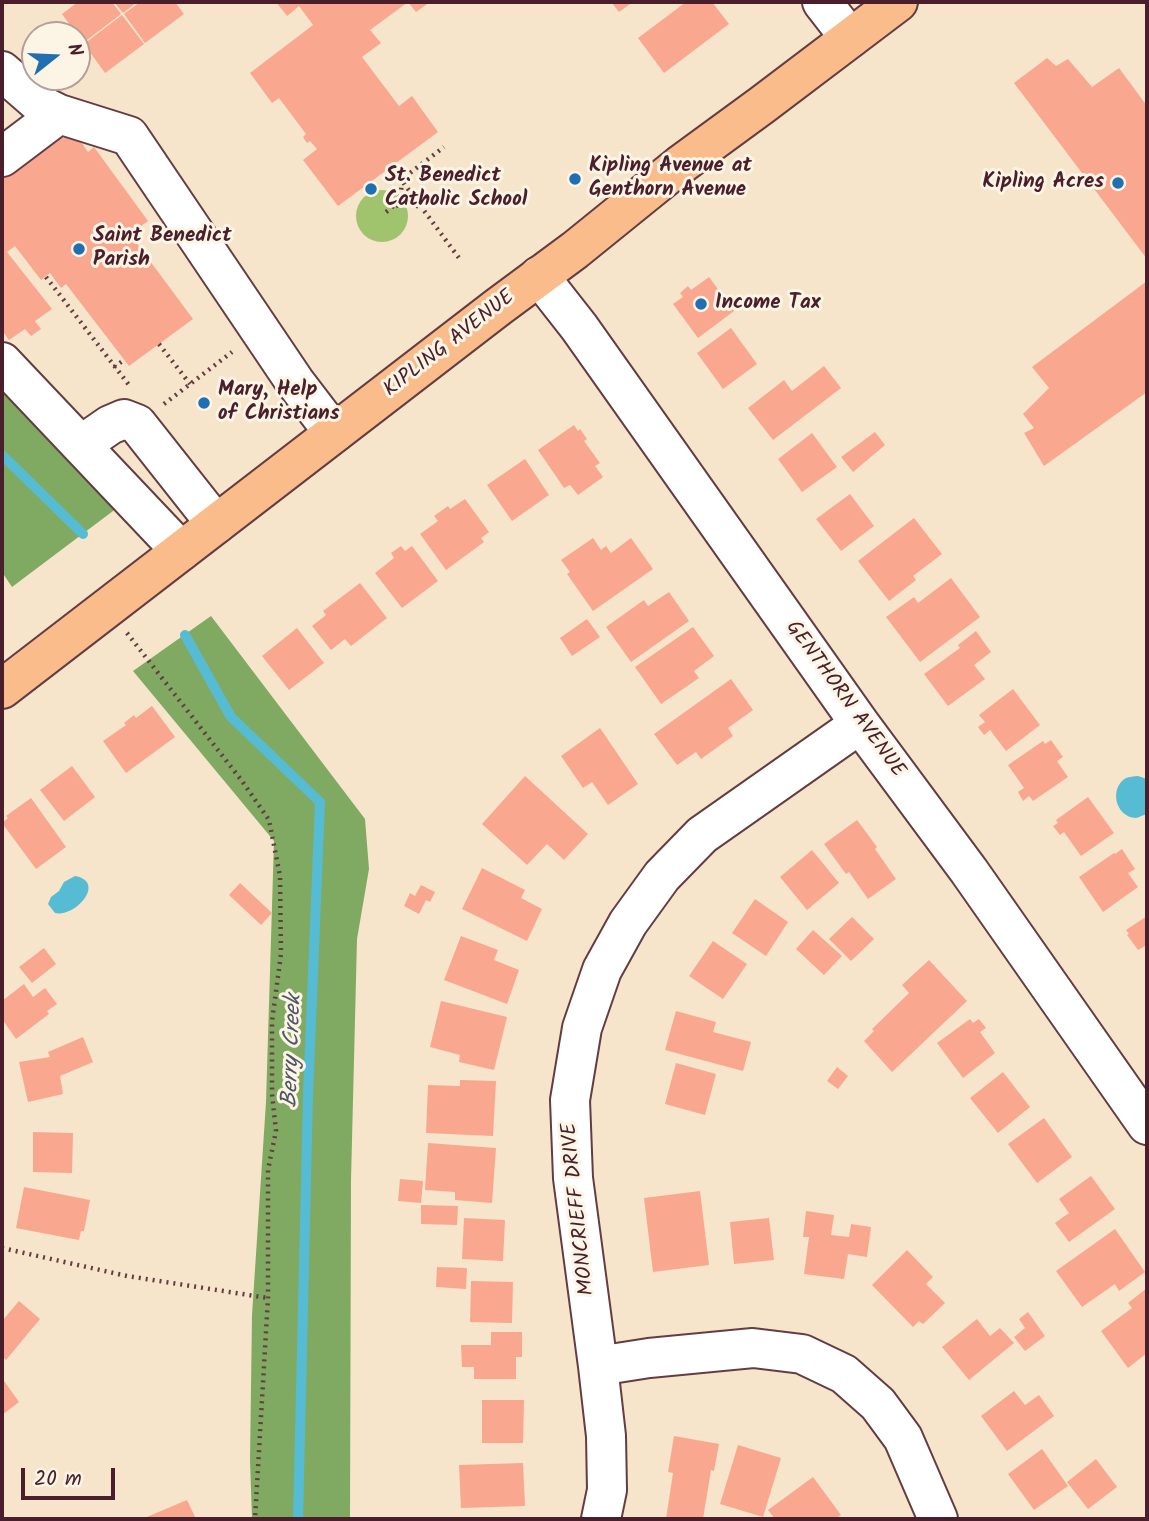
<!DOCTYPE html>
<style>
body{margin:0}
#map{position:relative;width:1149px;height:1521px;overflow:hidden;background:#f6e4cb;font-family:Kalam,sans-serif}
canvas{display:block}
.frame{position:absolute;inset:0;border:4px solid #4a1f2b;pointer-events:none}
.north{position:absolute;left:21px;top:21px;width:70px;height:70px;box-sizing:border-box;background:#fcf5e5;border:2px solid #b59f9b;border-radius:50%;rotate:72deg;font-size:19px;font-weight:700;line-height:28px;text-align:center;color:#4a1f2b}
.north::after{content:'';display:block;margin:auto;width:24px;height:32px;background:#1f6fb2;clip-path:polygon(50% 0,100% 100%,50% 72%,0 100%)}
.scale{position:absolute;left:21px;top:1468px;width:94px;height:32px;box-sizing:border-box;border:4px solid #4a1f2b;border-top:0;padding-left:9px;font-size:21px;line-height:24px;white-space:nowrap;color:#4a1f2b;-webkit-text-stroke:5px #fcf5e5;paint-order:stroke}
</style>
<div id="map">
<canvas width="1149" height="1521"></canvas>
<div class="frame"></div>
<div class="north">N</div>
<div class="scale">20 m</div>
</div>
<script>
const c = document.querySelector('canvas').getContext('2d');
c.lineJoin = 'round';
function paint(path, color) { c.fillStyle = color; c.fill(path, 'evenodd'); }
function strokePath(path, color, width, dash) { c.strokeStyle = color; c.lineWidth = width; c.lineCap = dash ? 'butt' : 'round'; c.setLineDash(dash || []); c.stroke(path); }
function label(font, color, halo, rows, align = 'center') {
  c.font = font + ' Kalam,sans-serif'; c.lineWidth = 6; c.setLineDash([]); c.textBaseline = 'middle'; c.strokeStyle = halo; c.fillStyle = color; for (const [text, x, y, turn = 0] of rows) {
    c.save(); c.translate(x, y); c.rotate((+turn || 0) * Math.PI / 180); c.textAlign = isNaN(turn) ? turn : align; if (halo) c.strokeText(text, 0, 0); c.fillText(text, 0, 0); c.restore();
  }
}
const green = new Path2D(`
 M356 216a26 26 0 1 1 52 0a26 26 0 1 1-52 0Z`);
const forest = new Path2D(`
 M2,390L117,508L12,587L2,572Z
 M211,616L365,819L369,869L357,939L351,1180L350,1519H252L250,1460L252,1315L266,1102L274,841L133,671Z`);
const water = new Path2D(`
 M1138,776L1147,779V814C1146,814 1137,818 1136,818C1115,817 1109,788 1126,778C1128,777 1136,776 1138,776Z
 M75,876C107,882 75,918 55,913L48,904L51,897L59,891L64,882Z`);
const stream = new Path2D(`
 M2,455L83,534
 M185,635L231,717L320,802L308,1095L298,1519`);
const building = new Path2D(`
 M78,2H112L121,14L83,43L62,14Z
 M114,2H137L123,13Z
 M140,2H175L184,14L145,43L124,14Z
 M276,2H430L416,12L408,2L370,30L381,43L362,57L399,106L412,96L438,132L338,206L303,160L317,149L310,141L307,143L303,137L306,134L279,98L272,103L250,73L313,25L299,6L287,16Z
 M611,2H633L619,12Z
 M686,2H712L729,24L664,73L638,38Z
 M122,15L144,44L105,73L84,44Z
 M1047,58L1056,66L1068,59L1092,87L1119,68L1147,106V259L1014,83Z
 M54,137L79,139L88,152L94,147L148,221L130,234L193,319L129,366L66,284L61,288L50,273L41,280L15,246L7,252L52,309L35,321L41,329L31,336L25,329L9,340L2,330V176Z
 M709,277L734,311L698,338L673,304L683,297L680,293L688,286L691,290Z
 M1147,281V392L1044,466L1024,433L1034,428L1023,414L1049,388L1032,367Z
 M731,328L757,364L723,389L697,353Z
 M824,366L841,388L773,440L748,408L784,380L792,391Z
 M574,425L578,431L580,429L587,439L584,441L600,463L595,466L603,477L578,495L570,485L564,488L538,450Z
 M875,432L885,445L853,472L841,457Z
 M812,433L837,467L802,492L778,459Z
 M525,459L549,495L512,521L487,485Z
 M850,494L874,526L841,551L816,519Z
 M465,499L489,532L481,538L484,542L446,570L420,534L438,521L434,516L448,506L450,509Z
 M914,518L942,554L913,576L916,580L889,601L858,561Z
 M593,538L601,550L606,546L611,553L631,538L653,569L593,611L567,574L570,572L561,560Z
 M401,546L405,551L412,546L438,581L402,608L375,573L394,558L391,553Z
 M951,578L980,617L920,662L886,617L914,597L918,603Z
 M360,583L387,618L351,646L345,639L331,650L312,626L326,615L323,611Z
 M669,592L689,621L631,662L606,627L644,600L648,606Z
 M587,619L600,637L572,656L560,638Z
 M693,627L714,656L694,671L699,678L661,704L635,667Z
 M297,628L324,663L289,690L262,656Z
 M976,631L991,652L974,665L985,679L948,706L924,674L960,648L958,645Z
 M731,679L753,710L728,728L733,736L701,759L696,752L677,765L654,734Z
 M1013,689L1040,725L1006,751L990,730L984,735L978,727L985,722L979,715Z
 M152,706L175,737L126,773L103,741L126,725L124,723L134,715L136,718Z
 M600,728L638,784L608,805L592,782L583,788L561,756Z
 M1051,740L1063,757L1057,761L1068,777L1033,801L1029,796L1023,801L1018,792L1024,788L1008,765L1043,741L1045,744Z
 M72,766L95,797L64,821L40,790Z
 M525,776L588,834L564,860L547,844L527,865L482,824Z
 M1088,797L1114,833L1081,856L1064,832L1060,835L1053,826L1058,823L1056,820Z
 M31,798L66,847L36,869L2,823L8,818L6,816Z
 M857,820L877,847L875,849L896,879L868,899L849,872L846,874L824,844Z
 M1122,849L1135,869L1128,873L1138,887L1103,912L1079,877L1114,853L1115,854Z
 M812,850L839,883L807,910L780,877Z
 M482,868L525,890L521,898L542,909L527,941L462,909Z
 M240,883L272,913L261,925L229,895Z
 M421,885L435,892L430,902L426,900L419,914L404,906L410,893L415,896Z
 M755,899L788,922L766,956L732,933Z
 M1147,916V949L1145,946L1138,950L1127,935L1129,934L1126,930Z
 M852,917L874,939L851,961L829,939Z
 M813,930L842,956L824,975L796,949Z
 M461,936L498,950L494,960L519,970L507,1004L444,980Z
 M713,941L747,964L723,999L689,976Z
 M44,948L56,964L32,983L19,967Z
 M929,960L967,1001L892,1072L864,1041L874,1031L872,1029L909,993L902,985Z
 M24,984L33,997L45,988L57,1004L47,1011L49,1014L16,1039L2,1019V1001Z
 M441,1001L507,1017L494,1070L459,1062L460,1055L430,1047Z
 M676,1011L716,1022L713,1032L751,1042L743,1071L665,1050Z
 M970,1019L973,1023L979,1019L986,1028L980,1032L995,1053L963,1078L937,1043Z
 M83,1037L93,1062L60,1076L63,1094L28,1102L19,1062L50,1057L48,1052Z
 M676,1063L716,1074L705,1115L665,1104Z
 M837,1067L848,1076L838,1089L827,1081Z
 M1003,1072L1030,1107L998,1133L970,1098Z
 M460,1080L496,1081L493,1136L426,1133L428,1085L460,1086Z
 M1044,1118L1072,1157L1037,1183L1008,1144Z
 M33,1132L73,1133L72,1173L33,1172Z
 M428,1143L496,1148L492,1203L455,1200V1192L425,1190Z
 M1091,1176L1115,1209L1069,1242L1055,1223L1069,1213L1059,1199Z
 M400,1179L423,1181L421,1203L398,1201Z
 M24,1187L90,1200L84,1231H81L79,1240L16,1228Z
 M700,1191L709,1265L653,1272L644,1198Z
 M421,1205L458,1206L457,1225L421,1224Z
 M806,1211L834,1215L831,1235L849,1237L851,1224L871,1227L867,1257L848,1254L844,1279L804,1274L809,1237H803Z
 M464,1218L505,1220L503,1261L462,1259Z
 M769,1218L774,1260L734,1264L730,1222Z
 M1115,1229L1145,1272L1119,1291L1115,1284L1082,1307L1056,1271Z
 M907,1250L933,1277L926,1284L945,1303L923,1324L919,1321L913,1327L872,1285Z
 M437,1267L467,1268L466,1289L436,1287Z
 M471,1281L513,1282L512,1323L470,1322Z
 M1147,1288V1353L1128,1368L1101,1331L1132,1308L1128,1303Z
 M19,1301L40,1319L6,1360L2,1356V1318L3,1320Z
 M1028,1312L1045,1336L1025,1351L1014,1337L1025,1328L1019,1319Z
 M977,1319L990,1336L1000,1328L1014,1343L969,1380L942,1347Z
 M491,1332H522V1357H516V1379H474V1367H462L461,1345H491Z
 M2,1378L19,1402L2,1415Z
 M1014,1391L1025,1405L1039,1395L1054,1416L1007,1451L981,1416Z
 M482,1400H524L523,1443H482Z
 M674,1436L719,1444L714,1471L711,1470L703,1519H666L673,1473L668,1472Z
 M738,1445L781,1458L763,1517L720,1504Z
 M1042,1449L1068,1486L1034,1510L1008,1474Z
 M1096,1459L1117,1487L1088,1509L1067,1482Z
 M523,1463L525,1506L461,1508L459,1465Z
 M813,1477L841,1515L835,1519H775L768,1510Z
 M187,1500L196,1519H142Z`);
const path = new Path2D(`
 M391,166L459,258
 M396,206L406,203L421,207
 M386,212C400,202 401,196 402,179L444,147
 M46,277L129,385
 M159,344L190,384
 M114,367L124,360
 M164,404L232,352
 M127,633L242,781L269,820L280,876L281,954L272,1021V1094L276,1131L268,1170V1298L255,1519
 M2,1248L127,1276L268,1298`);
const minor = new Path2D(`
 M822,2L850,38
 M2,71L41,105L59,114L129,136L295,382L334,433
 M2,157L59,114
 M539,276L579,327L860,724L969,871L1147,1125
 M2,362L181,551
 M81,445L110,425L124,419L137,424L216,524
 M598,1366L649,1358L753,1348L802,1354L844,1374L878,1404L903,1438L938,1519
 M601,1519L607,1490L606,1436L598,1366L573,1178L570,1100L582,1028L602,970L628,923L662,876L702,835L860,724`);
const major = new Path2D(`
 M2,689L498,307L575,250L680,165L762,105L898,2`);
const markers = [
 [575,179,7,"#1f6fb2"],
 [1118,183,7,"#1f6fb2"],
 [371,189,7,"#1f6fb2"],
 [79,249,7,"#1f6fb2"],
 [701,304,7,"#1f6fb2"],
 [204,403,7,"#1f6fb2"]
];
const poiNames = [
 ["Kipling Avenue at",589,167],
 ["Genthorn Avenue",589,191],
 ["St. Benedict",385,177],
 ["Catholic School",385,201],
 ["Kipling Acres",1104,183,"right"],
 ["Saint Benedict",93,237],
 ["Parish",93,261],
 ["Income Tax",715,304],
 ["Mary, Help",218,391],
 ["of Christians",218,415]
];
const streetNames = [
 ["KIPLING AVENUE",450,345,-38],
 ["GENTHORN AVENUE",844,700,54],
 ["MONCRIEFF DRIVE",580,1209,-96]
];
const waterNames = [
 ["Berry Creek",294,1051,-88]
];
paint(green, '#a0c46e');
paint(forest, '#80aa61');
paint(water, '#56bcd4');
strokePath(stream, '#56bcd4', 10);
paint(building, '#f9a88f');
strokePath(minor, '#643d43', 42);
strokePath(major, '#643d43', 42);
strokePath(path, '#643d43', 4.5, [2, 5]);
strokePath(minor, '#fff', 38);
strokePath(major, '#fabc8b', 38);
for (const [x, y, r, color] of markers) { const dot = new Path2D(); dot.arc(x, y, r, 0, 2 * Math.PI); c.fillStyle = color; c.fill(dot); strokePath(dot, '#fcf5e5', 2.5); }
label('bold 21px', '#4a1f2b', '#fcf5e5', poiNames, 'left');
label('21px', '#4a1f2b', '#fcf5e5', streetNames);
label('italic 23px', '#4e5666', '#fcf5e5', waterNames);
</script>
